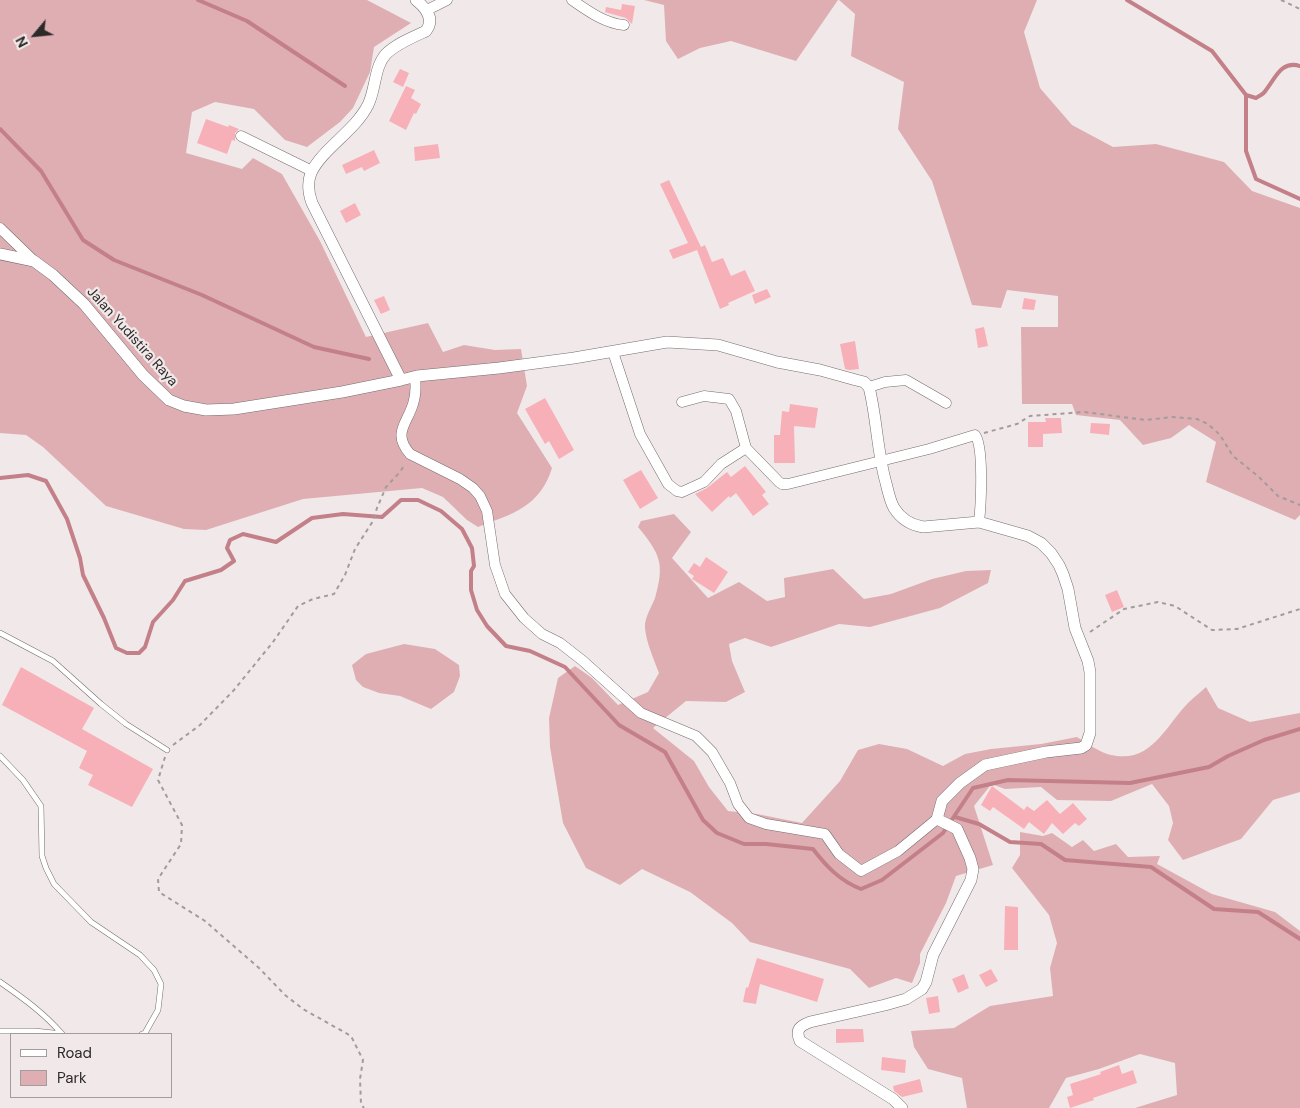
<!DOCTYPE html>
<style>
body{margin:0}
#map{position:relative;width:1300px;height:1108px;overflow:hidden;background:#f1e9e9;font-family:"DM Sans",sans-serif}
canvas{display:block}
.legend{position:absolute;left:10px;top:1033px;width:162px;height:65px;box-sizing:border-box;background:#f1e9e9;border:1px solid #a29c9c;margin:0;padding:6px 9px;list-style:none;font-size:15px;color:#2c2929}
.legend li{display:flex;align-items:center;gap:10px;height:25px}
.legend b{width:25px;border:1px solid #a29c9c}
.north{position:absolute;left:10px;top:10px;width:50px;height:50px;-webkit-text-stroke:4px #f1e9e9;paint-order:stroke;rotate:242deg;font-size:14px;font-weight:700;line-height:20px;text-align:center;color:#2c2929}
.north::after{content:'';display:block;margin:auto;width:18px;height:22px;background:#2c2929;clip-path:polygon(50% 0,100% 100%,50% 72%,0 100%)}
</style>
<div id="map">
<canvas width="1300" height="1108"></canvas>
<ul class="legend">
<li><b style="height:6px;background:#fff"></b>Road</li>
<li><b style="height:14px;background:#dfaeb3"></b>Park</li>
</ul>
<div class="north">N</div>
</div>
<script>
const c = document.querySelector('canvas').getContext('2d');
c.lineJoin = 'round';
function paint(path, color) { c.fillStyle = color; c.fill(path, 'evenodd'); }
function strokePath(path, color, width, dash) { c.strokeStyle = color; c.lineWidth = width; c.lineCap = dash ? 'butt' : 'round'; c.setLineDash(dash || []); c.stroke(path); }
function label(font, color, halo, rows, align = 'center') {
  c.font = font + ' "DM Sans",sans-serif'; c.lineWidth = 4.5; c.setLineDash([]); c.textBaseline = 'middle'; c.strokeStyle = halo; c.fillStyle = color; for (const [text, x, y, turn = 0] of rows) {
    c.save(); c.translate(x, y); c.rotate((+turn || 0) * Math.PI / 180); c.textAlign = isNaN(turn) ? turn : align; if (halo) c.strokeText(text, 0, 0); c.fillText(text, 0, 0); c.restore();
  }
}
const green = new Path2D(`
 M0,0H367L411,23L374,47L370,72L353,108L340,122L307,147L285,140L254,109L215,102L192,112L186,153L242,169L253,158L282,174L320,241L366,337L428,323L443,352L464,345L495,350L521,349L527,386L517,413L552,468C540,507 512,514 478,527L467,520L443,497L422,488L303,499L206,530L184,529L106,506L43,447L26,435L0,433Z
 M644,0H838L796,61L731,41L700,48L678,59L666,41L664,5Z
 M839,0H1037L1024,32L1040,88L1072,125L1113,147L1156,144L1224,162L1252,191L1300,208V515L1295,520L1206,482L1216,442L1189,425L1171,438L1143,445L1120,420L1076,415L1072,404H1022L1021,327H1058V296L1007,290L1001,308L972,305L932,181L898,129L904,82L851,56L855,14Z
 M674,514L691,532L672,558L708,598L739,582L767,601L785,597L784,578L833,569L864,599L891,594L932,579L966,571L991,570L988,583L940,608L870,627L839,624L771,647L745,638L729,644L732,661L745,692L726,702L686,701L653,728L694,761L709,787L728,811L757,814L802,823L840,781L858,750L879,744L907,749L943,766L965,754L991,749L1041,744L1077,737C1088,744 1099,752 1111,755C1152,764 1165,726 1189,702C1194,697 1201,692 1206,687L1218,708L1250,722L1300,713V792L1273,800L1241,839L1183,860L1168,840L1173,823L1169,806L1152,784L1111,801L1057,800L1041,787L1005,789L994,785L990,786L974,806L993,865L956,876L946,903L920,954V963L912,983L896,978L869,988L850,969L750,942L732,923L690,892L642,869L620,885L586,868L563,823L550,747L549,718L558,678L575,666L592,678L618,705L648,692L659,673C654,660 644,637 645,624C646,615 652,606 655,598C665,563 660,554 638,527L641,521Z
 M404,644L435,649L459,665L460,676L454,692L431,709L400,696L379,693L363,687L356,680L352,665L366,654Z
 M1020,832L1043,836L1052,833L1072,847L1083,840L1094,851L1116,844L1128,857L1160,856L1157,864L1212,894L1275,912L1300,931V1108H1135L1177,1095L1175,1063L1140,1054L1099,1069L1066,1078L1049,1108H967L962,1078L928,1069L914,1047L911,1031L954,1028L990,1006L1053,996L1050,968L1057,943L1049,915L1012,868L1020,855Z`);
const stream = new Path2D(`
 M198,0L247,21L345,86
 M1127,0L1212,51L1246,95V151L1256,179L1300,199
 M1246,95L1256,98C1259,96 1264,94 1266,90C1275,79 1281,60 1300,66
 M0,129L41,171L83,240L114,260L202,295L314,347L369,359
 M0,478L28,475L46,481L67,519L80,558L83,575L104,618L116,648L127,653H139L145,647L153,622L173,600L185,581L221,570L234,561L227,548L230,540L243,534L276,542L312,518L343,514L382,517L401,500H418L441,511L462,529L472,548L474,566L471,571V590L477,610L487,626L506,646L530,651L565,667L619,725L665,752L703,820L717,833L744,844H766L813,849C826,866 840,881 861,889L882,880L943,833L973,788L1008,780L1130,783L1209,767L1228,756L1264,740L1300,729
 M955,817L979,824L1010,842L1041,844L1065,860L1151,867L1214,909L1258,912L1300,939`);
const building = new Path2D(`
 M622,4L635,6L632,24L626,18L605,12L606,7L621,10Z
 M400,69L409,73L403,87L393,82Z
 M406,86L415,90L411,98L421,104L416,114L414,113L406,130L389,121Z
 M206,119L228,127L229,125L239,129L235,133V141L232,140L227,154L197,143Z
 M438,144L440,158L415,161L414,147Z
 M374,150L380,163L364,171L362,167L346,174L342,165Z
 M669,180L701,247L705,245L712,262L723,258L731,276L745,270L755,291L728,303L729,305L720,309L697,250L673,259L669,250L688,243L660,184Z
 M355,203L361,215L346,223L340,211Z
 M767,289L771,297L755,304L752,295Z
 M384,296L390,310L381,314L374,300Z
 M1024,298L1036,300L1034,310L1022,309Z
 M984,327L988,346L978,348L975,329Z
 M855,341L859,369L849,370L845,369L840,344Z
 M545,398L574,450L559,459L549,441L545,444L525,409Z
 M790,404L818,408L815,428L794,426L795,463H774V435H780L782,411L789,412Z
 M1045,418H1061L1062,433L1043,434V447H1028V422H1046Z
 M1091,423L1110,424L1109,435L1090,433Z
 M745,466L766,492L762,495L769,504L753,516L736,493L730,498L729,496L712,512L695,494L707,488L727,472L731,477Z
 M641,470L658,498L640,509L623,480Z
 M706,557L728,572L714,593L692,579L694,576L688,572L694,563L700,567Z
 M1117,590L1124,607L1112,612L1105,595Z
 M21,667L94,708L82,729L153,769L132,807L88,785L93,775L79,768L87,751L2,705Z
 M992,786L1024,810L1027,806L1034,811L1047,800L1060,814L1073,803L1087,819L1079,826L1075,823L1063,834L1052,823L1044,834L1029,822L1024,829L993,807L990,811L981,805Z
 M1005,906L1018,907V950H1004Z
 M757,958L824,979L817,1002L760,984L756,1004L743,1002L746,987L748,988Z
 M991,969L998,981L986,987L979,975Z
 M964,974L969,988L958,993L952,979Z
 M938,996L940,1012L929,1014L926,998Z
 M836,1029H863L864,1042L836,1043Z
 M882,1057L906,1060L905,1073L881,1070Z
 M1119,1065L1122,1074L1133,1070L1137,1083L1093,1098L1094,1100L1070,1108L1067,1097L1073,1095L1070,1084L1101,1074L1100,1072Z
 M920,1079L923,1092L902,1097L894,1091L893,1086Z`);
const path = new Path2D(`
 M1281,0L1300,9
 M984,433L1017,424L1030,416L1084,412L1146,420L1172,417L1197,419L1208,424L1220,435L1233,456L1259,477L1278,496L1300,505
 M1090,632L1124,609L1158,602L1175,606L1212,630L1237,629L1300,609
 M173,745L200,725L234,690L273,642L298,606L313,599L334,594L345,575L355,549L373,521L377,508L386,487L400,472L405,464
 M165,757L158,780L182,825L181,844L158,879L159,892L205,921L259,968L285,995L303,1009L351,1036L363,1060L360,1079L361,1104L364,1108`);
const service = new Path2D(`
 M0,633L53,661L101,704L126,724L167,750
 M0,756L23,780L41,806L42,856L46,868L54,884L91,922L140,955L154,970L161,984L158,1010L145,1033L142,1034
 M0,982C23,998 44,1013 62,1034
 M0,1031H35L62,1034`);
const minor = new Path2D(`
 M572,0C588,11 604,23 624,25
 M427,10L447,0
 M241,136L312,171
 M0,228L34,261
 M613,352L640,434L668,484L677,491L682,492L704,482L721,464L746,448L779,482L782,484H788L929,449L975,435C984,446 981,505 979,522
 M415,377C416,386 416,395 413,404C407,424 392,433 410,454L460,479L473,488L480,496L487,511L495,565L505,594L524,618L542,634L560,643L583,661L641,713L696,736L712,752L730,783L738,804L749,818L766,824L825,834L839,854L861,871L898,851L937,819
 M869,387L885,382L906,380L946,403
 M682,402L704,396L729,399L736,411L746,448`);
const tertiary = new Path2D(`
 M416,0C426,8 435,19 426,31C413,37 396,44 386,54C374,67 376,89 368,105C355,131 322,149 311,173C307,183 308,192 312,203L401,380L417,376L499,368L574,358L667,342L718,345L777,362L820,370L856,380L864,382L869,387C877,419 877,451 886,483C888,491 890,501 894,508C901,519 911,525 923,527L979,522L1028,536L1041,543L1051,553L1059,565L1063,574L1068,589L1075,628L1088,661L1090,672V733L1086,745L1081,748L1046,752L985,765L960,783L942,801L937,819L957,829L970,858L973,869L971,880L933,955L926,982L922,989L906,999L885,1005L810,1022C800,1026 795,1029 800,1041L893,1099L902,1108
 M0,254L34,261L53,275L84,304L143,375L169,400L184,406L206,410L234,409L342,392L401,380`);
const streetNames = [
 ["Jalan Yudistira Raya",132,337,48]
];
paint(green, '#dfaeb3');
strokePath(stream, '#c48088', 4);
paint(building, '#f7b0b7');
strokePath(service, '#746c6d', 6);
strokePath(minor, '#746c6d', 11);
strokePath(tertiary, '#746c6d', 12);
strokePath(path, '#a29c9c', 2, [4, 4]);
strokePath(service, '#fff', 5);
strokePath(minor, '#fff', 10);
strokePath(tertiary, '#fff', 11);
label('14px', '#2c2929', '#f1e9e9', streetNames);
</script>
